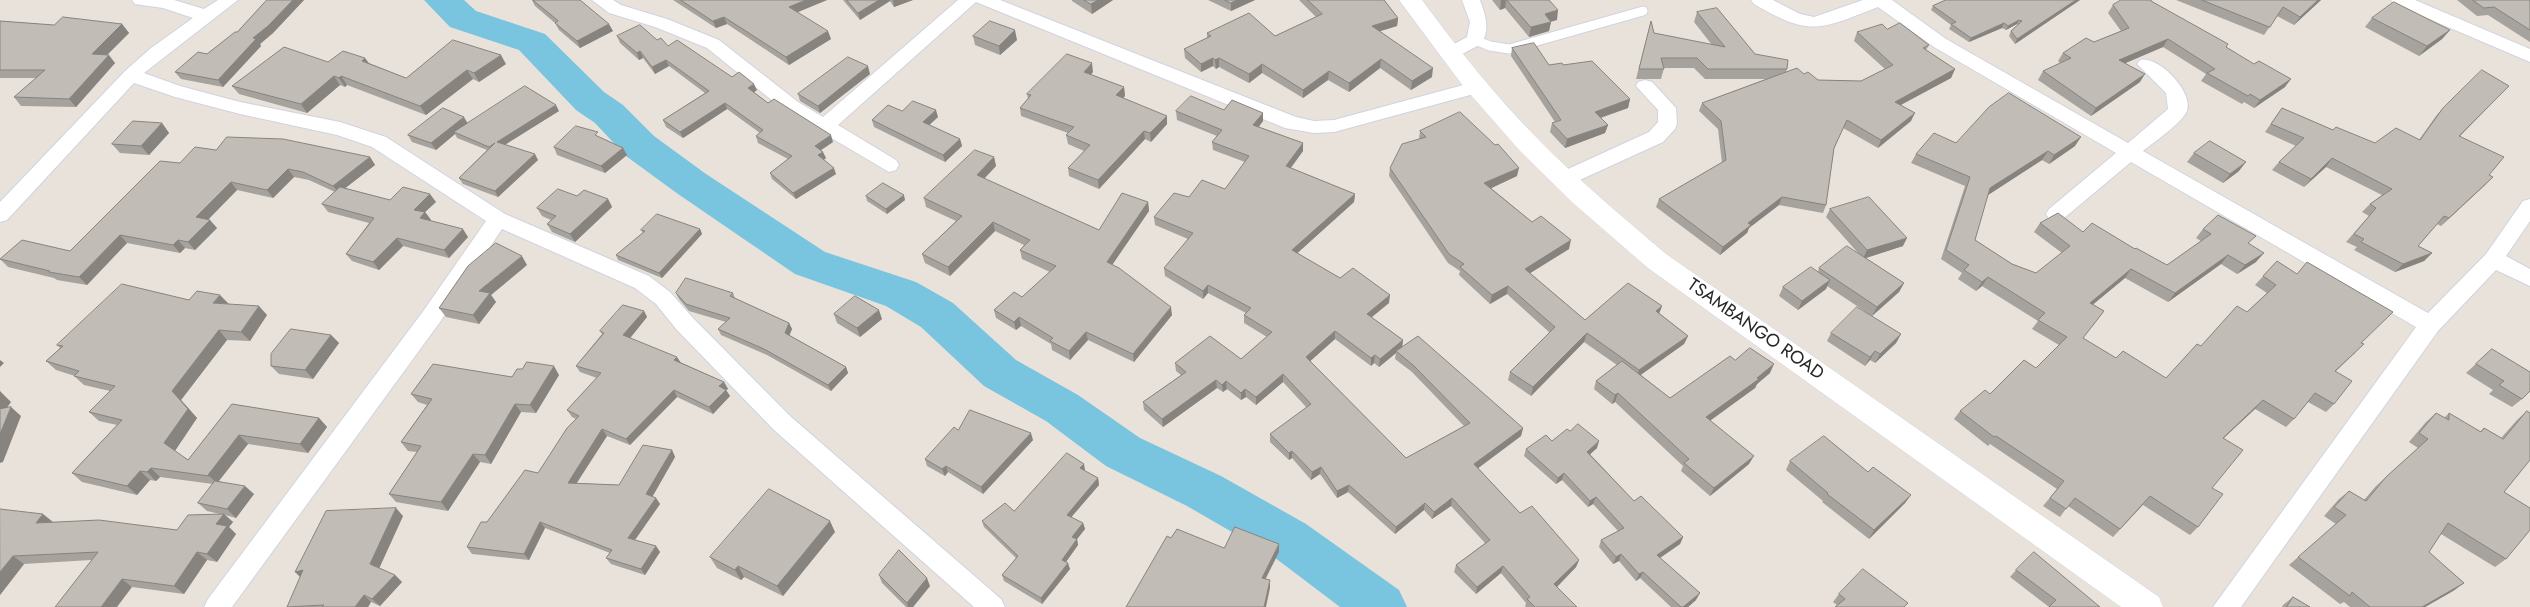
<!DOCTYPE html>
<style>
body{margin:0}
canvas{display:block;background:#e8e2da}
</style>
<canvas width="2530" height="607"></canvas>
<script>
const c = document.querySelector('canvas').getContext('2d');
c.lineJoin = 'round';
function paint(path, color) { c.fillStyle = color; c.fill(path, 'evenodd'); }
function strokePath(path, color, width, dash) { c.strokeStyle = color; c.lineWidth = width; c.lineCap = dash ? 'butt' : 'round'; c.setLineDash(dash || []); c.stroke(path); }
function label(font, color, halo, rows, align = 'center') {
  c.font = font + ' Jost,sans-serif'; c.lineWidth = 4; c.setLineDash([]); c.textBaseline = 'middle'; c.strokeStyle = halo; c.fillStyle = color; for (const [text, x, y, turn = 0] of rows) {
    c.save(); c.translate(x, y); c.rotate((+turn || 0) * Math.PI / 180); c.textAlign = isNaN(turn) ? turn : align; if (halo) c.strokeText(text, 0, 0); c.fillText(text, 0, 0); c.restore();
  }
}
const river = new Path2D(`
 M424,0H464L476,11L545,34L604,92L623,105L654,136L706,174L825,252L916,282L953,303L1016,360L1078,395L1140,438L1221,476L1306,524L1399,590L1407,607H1340L1270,554L1187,506L1106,466L1046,421L984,386L921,327L886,306L795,274L678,194L626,156L595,123L576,110L519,50L450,27Z`);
const lane = new Path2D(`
 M1475,40L1490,46L1509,49L1643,11`);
const street = new Path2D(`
 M132,0H174L204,9L218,0H238L144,73L180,86L240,102L340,122L386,137L505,214L649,276L670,292L693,318L790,416L1001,599L1005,607H974L774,430L677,330L656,304L635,288L502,229L440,322L232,607H204L208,599L424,310L486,221L372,147L337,135L240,114L175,97L134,83L7,220L0,222V202L125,71L151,48L193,18L163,8L135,4Z
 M592,0H613L621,5L667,19L719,40L798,102L823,117L958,0H1000L1296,117L1314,121L1334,120L1478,81L1485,83L1487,87L1485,91L1334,132L1314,133L1285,128L976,2L838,125L896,160L899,165L896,170L889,172L784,110L707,48L655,27L609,13Z
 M1462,0H1480C1485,15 1491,29 1481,44L1455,58H1443L1440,54L1443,50L1467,37L1470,22Z
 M1751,0H1773L1800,14L1814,17L1863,0H1892L1946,39L2128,143L2168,109L2166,93L2137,64L2140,60C2158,55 2194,92 2187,111C2182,123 2153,143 2143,151L2428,313L2486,254L2523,201L2530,199V221L2506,256L2530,269V286L2496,270L2438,331L2241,607H2213L2416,327L2131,162L2063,219L2056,221L2049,219L2046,214L2049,209L2116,153L1934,47L1878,7C1819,30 1810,37 1754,4Z
 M2391,0H2415L2530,49V62L2394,4Z
 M1645,80L1652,82L1676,108L1677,124L1675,129L1663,142L1571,184L1564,186L1557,184L1554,179L1557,174L1649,132L1658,122V110L1636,86L1638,82Z`);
const secondary = new Path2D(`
 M1399,0H1422C1458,49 1496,97 1539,140C1579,181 1623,217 1666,254L2159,597L2163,607H2121L1648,268L1573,203L1520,151L1463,86Z`);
const wall = new Path2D(`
 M267,0H304L273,33L260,44L261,46L223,87L181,79L175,72L207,54L237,32Z
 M532,0H580L613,31L580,48L559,30L555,23L535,6Z
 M673,0H827L797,12L831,39L789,65L727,24L716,28Z
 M843,0H913L894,7L890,1L860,20Z
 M1072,0H1113L1092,14L1072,1Z
 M1208,0H1255L1231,11Z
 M1299,0H1384L1398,18L1397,26L1380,31L1432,77L1411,90L1380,68L1349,92L1328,80L1303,98L1262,73L1249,83L1219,67L1216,69L1213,66L1201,72L1185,58L1184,49L1207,38V33L1275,36L1316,17Z
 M1492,0H1549L1557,20L1551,21L1549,31L1529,37L1505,8L1500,10Z
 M1946,0H2080L2015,44L2009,36L2011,31L2018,25L2017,24L2006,30L2002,28L1969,42L1949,29L1951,25L1931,10L1933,6Z
 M2176,0H2321L2294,25L2277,16L2264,35Z
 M2457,0H2530V42L2488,15L2477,16Z
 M2151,1L2226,47L2285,87L2254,108L2244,102L2242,104L2201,81L2206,74L2163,47L2125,63L2140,82L2091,116L2038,80L2043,71L2060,63L2058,61L2063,53L2094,42L2121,31L2108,13L2113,5Z
 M1697,12L1755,54L1787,69L1786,72L1804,74L1818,80L1861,81L1885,69L1854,41L1857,32L1887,29L1929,45L1926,50L1955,69L1951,78L1901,105L1911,121L1878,148L1843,128L1834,149L1826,205L1823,213L1779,205L1749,228L1747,233L1720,255L1656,207L1659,199L1722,163L1718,129L1699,111L1702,103L1766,79H1705L1694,68H1664L1661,79H1636L1651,21L1654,33L1712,45L1694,22Z
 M2372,18L2450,30L2442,39L2419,56L2365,27Z
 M0,21L54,25L122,24L129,33L107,55L115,63L76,107L21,106L14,97L36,78H0Z
 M617,36L657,40L668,46L732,77L757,90L754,92L768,103L833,142L821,150L826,158L824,160L836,174L796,199L772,179L770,173L788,159L758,143L756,136L760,133L727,109L683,138L666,127L663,120L705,93L669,66L655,74L643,58L639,60L620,43Z
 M973,36L1017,40L1000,55L975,45Z
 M1512,48L1549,65H1563L1630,99L1628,108L1601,118L1608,125L1605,133L1565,148L1550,132L1552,123L1555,122L1511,56Z
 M365,58L369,63L406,78L506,64L479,82L473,79L426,115L347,85L345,87L340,85L307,113L239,94L232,86L328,62Z
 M1093,72L1091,75L1124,87L1125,96L1123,98L1167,124L1151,142L1145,139L1099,189L1069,176L1068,168L1084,151L1068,144L1066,135L1068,133L1021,116L1020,108L1028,99L1027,94Z
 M870,74L820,113L800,101L798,94Z
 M2501,94L2460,136L2489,175L2485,185L2441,226L2437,224L2418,246L2432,253L2424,261L2395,272L2354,250L2357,247L2346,242L2369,216L2362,212L2370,204L2382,195L2326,167L2304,187L2272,170L2279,162L2296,146L2265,132L2282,108L2333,130L2375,143L2419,140L2436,116L2443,108Z
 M1224,110L1263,121L1259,127L1303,143V151L1291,168L1355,194L1354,202L1297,253L1340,278L1389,303L1371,317L1403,340L1402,347L1523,428L1521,436L1478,468L1520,513L1579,560L1576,567L1557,587L1577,607H1526L1525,606L1526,603L1501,573L1476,594L1454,572L1456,565L1485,543L1451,506L1432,519L1424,510L1395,534L1348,492L1337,498L1320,474L1311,480L1292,458L1289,460L1270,442V434L1307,408L1283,382L1256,405L1246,397L1241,400L1227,389L1223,392L1217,388L1163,427L1144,410L1143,402L1181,375L1176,371L1175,363L1241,359L1267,337L1244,323V315L1246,313L1208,293L1203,299L1165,276L1164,268L1188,239L1155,225L1154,217L1189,197L1225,189L1245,162L1213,150L1212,142L1217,136L1177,120L1176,111ZM1335,339L1371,366L1374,363L1379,367L1396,353L1395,359L1412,372L1464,426L1406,458L1310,361Z
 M559,111L505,144L538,160L498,197L463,184L459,178L487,150L457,138L455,134L436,150L412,142L408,135L467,123Z
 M902,111L938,117L929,125L960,139L962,146L945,162L874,127L872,120Z
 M162,123L169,133L149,155L120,153L112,144Z
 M1420,131L1517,176L1491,188L1532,222L1569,249L1530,273L1585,320L1662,306L1659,313L1688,336L1684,344L1641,375L1670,398L1735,360L1770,373L1757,384L1755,388L1710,420L1749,464L1710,496L1681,471L1683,466L1615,402L1612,404L1594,389L1596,381L1617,365L1584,342L1531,396L1508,380L1510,372L1550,333L1507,294L1490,304L1459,275L1460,271L1448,263L1389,176L1390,168L1419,139Z
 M600,137L623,148L627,155L605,173L557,155L554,147Z
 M1956,143L2075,146L2049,164L2042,160L1988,195L1975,240L2012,264L2036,273L2062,253L2034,232L2040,223L2083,232L2135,249L2167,265L2201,241L2196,238L2203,229L2249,244L2256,262L2237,274L2221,264L2168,302L2125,278L2093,304L2104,311L2083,338L2116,358L2166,378L2201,346L2247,312L2267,293L2255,285L2277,261L2361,343L2355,353L2335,372L2334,404L2326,412L2308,402L2294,419L2286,427L2255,409L2224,438L2212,488L2198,527L2190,535L2143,505L2113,537L2068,506L2060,517L2043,506L2057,489L1990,444L1988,446L1954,419L1960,411L2036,368L2059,345L2032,329L2038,321L1982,286L1976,291L1958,279L1962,273L1941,259L1965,186L1911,163L1916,154Z
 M216,150L370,157L375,165L345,188L390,200L436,202L425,212L431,220L430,221L468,237L449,258L403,246L379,270L352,261L346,254L369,223L328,212L322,204L335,192L309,180L294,177L273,198L237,190L208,219L217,228L195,250L185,248L180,253L127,243L87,285L57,280L54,278L8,267L0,259L70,251L180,163Z
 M2194,153L2239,171L2223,183L2187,162Z
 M994,157L996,166L984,179L1099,230L1148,202L1149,211L1112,265L1172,315L1134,362L1088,340L1070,360L1052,350L1051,344L1021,326L1016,330L996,318L994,310L1022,297L1050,272L1022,259L1020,250L1024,245L995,231L950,276L925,263L922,254L956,221L926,207L924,198Z
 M577,196L608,199L612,207L575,242L552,232L547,224L551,220L542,216L537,208Z
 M866,196L905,200L887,214L867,201Z
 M1830,209L1903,246L1865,258L1904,283L1899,292L1872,316L1827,286L1826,289L1798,310L1779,296L1783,287L1818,272L1819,268L1859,254L1826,217Z
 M700,229L702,234L662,278L618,260L616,255L643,233L641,230Z
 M527,265L491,295L496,302L479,324L446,317L439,308Z
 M676,293H733L735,298L789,323L792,329L789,335L846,367L848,373L831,391L767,355L721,335L718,329L726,322L689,311L679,299Z
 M189,300L229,304L267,315L250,341L227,340L181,400L197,418L175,451L188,460L232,404L319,418L327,427L308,453L248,444L219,481L254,494L236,518L225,515L233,522L229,527L236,534L217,562L207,560L184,594L132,587L91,560L24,564L0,595V509L53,522L177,530L220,514L207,511L198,503L213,484L160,477L156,481L150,480L137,495L82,482L72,473L117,425L99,421L89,412L110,391L84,385L74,376H75L56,370L46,361L60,348L57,345Z
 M644,311L647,317L630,338L680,362L724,382L728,389L726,390L730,396L713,414L677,397L630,445L607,436L576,483L619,485L672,450L675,457L652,496L656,498L660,504L635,540L656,546L660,552L645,575L611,564L606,558L610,553L545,528L529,560L472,554L467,547L487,522L538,473L576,419L572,417L567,410L597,378L580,372L576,366L602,334L600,331Z
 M834,314L882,319L860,337L837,323Z
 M1831,333L1901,334L1896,343L1875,363L1870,360L1865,366L1827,341Z
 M331,335L339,343L313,379L279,374L271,366Z
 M2492,349L2522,399L2512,407L2489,394L2493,390L2466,373Z
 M559,375L536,413L521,412L491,464L480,462L448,511L396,502L389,494L417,452L408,451L401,442L427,405L418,402L411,394L512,377Z
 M2527,411L2504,492L2506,559L2495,567L2441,534L2429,552L2464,583L2453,591L2425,607H2350L2344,602L2340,604L2289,565L2336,524L2324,516L2339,499L2349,491L2364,500L2376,486L2418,448L2409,442L2426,422L2436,413L2444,418L2449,413L2480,432L2484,428L2501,438L2517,420Z
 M958,430L1033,440L983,494L948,472L945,476L927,466L925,459Z
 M1570,431L1597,448L1590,454L1634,501L1683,537L1680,544L1660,558L1696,600L1688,607H1671L1640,578L1636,581L1619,561L1613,564L1599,547L1601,540L1618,531L1593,504L1588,507L1562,480L1556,484L1524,456L1526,449L1552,441Z
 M1790,461L1911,495L1905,503L1869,539L1822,502L1823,501L1786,470Z
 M1085,470V471L1098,478L1099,485L1071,517L1083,523L1085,529L1077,539L1078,545L1066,562L1070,569L1042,604L1004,581L1002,575L1016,558L984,527L982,521L1014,511Z
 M403,516L379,568L395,575L402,582L380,606L371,602L368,607H287Z
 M835,532L783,596L744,577L741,580L717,568L710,557Z
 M2016,570L2100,607H2049L2010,577Z
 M879,575L930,586L913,607H906L882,583Z
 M1839,594L1905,607L1837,605L1833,602Z
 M2293,597L2310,607H2282L2283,605Z`);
const shadedWall = new Path2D(`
 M293,0H304L273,33L260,44L261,46L223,87L218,80L253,38Z
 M806,0H827L791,15L789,7Z
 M879,0H890V1L860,20L858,13Z
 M893,0H913L894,7Z
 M1098,0H1113L1092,14L1091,4Z
 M1237,0H1255L1231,11V3Z
 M1501,0H1506L1505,8L1500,10Z
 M2076,0H2080L2015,44L2017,39Z
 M2318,0H2321L2294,25L2300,17Z
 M1558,10L1557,20L1543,24L1545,14Z
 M724,17L727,24L716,28L713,21Z
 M1398,18L1397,26L1371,34L1372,26Z
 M2019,20L2017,24L2006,30L2008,26Z
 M1551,22L1549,31L1529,37L1531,27Z
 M2004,23L2002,28L1969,42L1971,38Z
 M122,24L129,33L99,63L92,54Z
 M609,24L613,31L580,48L577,41Z
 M1015,30L1017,40L1000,55L999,46Z
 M2450,30L2442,39L2419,56L2427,46Z
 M828,31L831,39L789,65L786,57Z
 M2168,39L2163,47L2114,68L2119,60Z
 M640,51L643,58L639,60L637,53Z
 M109,55L115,63L76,107L69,99Z
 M501,55L506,64L479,82L474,73Z
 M365,58L371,67L362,61Z
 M1213,58V66L1201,72V64Z
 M1219,58V67L1216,69L1215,60Z
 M1381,59L1380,68L1349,92V83Z
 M666,60L669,66L655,74L652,67Z
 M1092,63L1093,72L1085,80L1084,72Z
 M1262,64V73L1249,83V74Z
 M868,66L870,74L820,113L818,106Z
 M1433,68L1432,77L1411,90L1412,81Z
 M1955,69L1951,78L1891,110L1895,102Z
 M467,70L473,79L426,115L420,106Z
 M1329,71L1328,80L1303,98V90Z
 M2145,74L2140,82L2091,116L2096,108Z
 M334,76L340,85L307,113L301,104Z
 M341,76L347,85L345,87L339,78Z
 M2291,79L2285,87L2254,108L2260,100Z
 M754,84L757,90L750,95L748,88Z
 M2509,86L2501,94L2452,144L2459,136Z
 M1124,87L1125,96L1117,104L1116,95Z
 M1630,99L1628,108L1593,120L1595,112Z
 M725,103L727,109L683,138L680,132Z
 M556,105L559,111L500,148L497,142Z
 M936,110L938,117L925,129L923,122Z
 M1263,113V121L1253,133V125Z
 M1915,113L1911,121L1878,148L1881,140Z
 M1167,116V124L1151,142L1150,133Z
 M464,117L468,124L454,132L455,134L436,150L431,143Z
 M162,123L169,133L149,155L141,146Z
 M1608,125L1605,133L1565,148L1567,139Z
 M1144,131L1145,139L1099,189L1098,180Z
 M831,135L833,142L818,152L815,146Z
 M2081,137L2075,146L2049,164L2054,155Z
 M960,139L962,146L945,162L943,155Z
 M1303,143V151L1286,174V166Z
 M623,148L627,155L605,173L601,166Z
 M2048,151L2042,160L1985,197L1990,188Z
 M823,152L826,158L820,162L818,155Z
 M535,154L538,160L498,197L495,191Z
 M370,157L375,165L339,193L333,186Z
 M994,157L996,166L979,184L977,175Z
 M2332,158L2326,167L2304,187L2311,179Z
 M2246,162L2239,171L2223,183L2230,174Z
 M834,168L836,174L796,199L793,193Z
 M1519,168L1517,176L1483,192L1484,183Z
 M288,169L294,177L273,198L267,190Z
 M2493,177L2485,185L2441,226L2449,218Z
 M231,182L237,190L203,225L196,217Z
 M430,194L436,202L425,212L431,220L425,226L414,210Z
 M1355,194L1354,202L1292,258V250Z
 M904,195L905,200L887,214L886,209Z
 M1782,197L1779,205L1749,228L1747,233L1720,255L1723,247L1748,223Z
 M608,199L612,207L575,242L570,234Z
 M1148,202L1149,211L1108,271L1107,262Z
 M210,220L217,228L195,250L188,242Z
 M993,222L995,231L950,276L948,267Z
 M463,229L468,237L449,258L444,250Z
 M700,229L702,234L662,278L659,273Z
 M120,235L127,243L87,285L79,277Z
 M397,238L403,246L379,270L373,262Z
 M1907,238L1903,246L1863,259L1867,250Z
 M178,240L185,248L180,253L173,245Z
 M1571,240L1569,249L1524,277L1525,269Z
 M2264,253L2256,262L2237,274L2245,265Z
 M2432,253L2424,261L2395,272L2403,264Z
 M2228,255L2221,264L2168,302L2175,293Z
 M522,256L527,265L491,295L496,302L479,324L473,315L479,291Z
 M2131,269L2125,278L2084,312L2090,303Z
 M1988,277L1982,286L1976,291L1982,282Z
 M1830,280L1826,289L1798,310L1802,301Z
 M1904,283L1899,292L1872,316L1877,307Z
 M1208,285V293L1203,299V291Z
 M1508,286L1507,294L1490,304L1492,295Z
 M220,295L229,304L213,303Z
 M1390,295L1389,303L1366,322L1367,314Z
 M259,306L267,315L250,341L241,332Z
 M1662,306L1659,314L1656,311Z
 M1171,307L1172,315L1134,362L1133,354Z
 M879,310L882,319L860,337L857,328Z
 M644,311L647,317L627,342L623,335Z
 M1019,317L1021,326L1016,330L1014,322Z
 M789,323L792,329L788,339L785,333Z
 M219,330L227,340L181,400L197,418L174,452L164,443L172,391Z
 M1335,331V339L1306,365V357Z
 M1086,332L1088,340L1070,360L1069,351Z
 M1587,333L1584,342L1531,396L1533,387Z
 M1901,334L1896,343L1875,363L1880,354Z
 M331,335L339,343L313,379L305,370Z
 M1688,336L1684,344L1636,378L1639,370Z
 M1403,340L1402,348L1396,351V353L1379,367L1380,359Z
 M1875,351L1870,360L1865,366L1870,357Z
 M1375,355L1374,363L1371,366V358Z
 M677,357L681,363L674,360Z
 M0,360L4,363L0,367Z
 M1774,364L1770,373L1757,384L1755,388L1703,426L1706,417Z
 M554,366L559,375L536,413L530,405Z
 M846,367L848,373L831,391L828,385Z
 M1283,374V382L1256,405V397Z
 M1216,380L1217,388L1163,427L1162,419Z
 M1226,381L1227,389L1223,392L1222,385Z
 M724,382L728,389L726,390L730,396L713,414L709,407L719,386Z
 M1245,389L1246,397L1241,400V393Z
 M674,390L677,397L630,445L626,439Z
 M0,391L11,402L0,418Z
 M1618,393L1615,402L1612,404L1615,395Z
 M2263,400L2255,409L2215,446L2223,438Z
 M515,404L521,412L491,464L485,455Z
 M11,407L21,416L3,462L0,463V434Z
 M319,418L327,427L308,453L300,444Z
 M1523,428L1521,436L1473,472L1474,464Z
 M602,429L607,436L573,489L568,483Z
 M1031,433L1033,440L983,494L981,487Z
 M239,435L248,444L217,483L208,475Z
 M1599,441L1597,448L1585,459L1587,452Z
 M672,450L675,457L650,501L646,494Z
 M1292,451V458L1289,460V453Z
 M473,454L480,462L448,511L441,502Z
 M1754,456L1749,464L1710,496L1714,488Z
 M1084,464L1085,470L1081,475L1080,468Z
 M946,466L948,472L945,476L942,469Z
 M1321,467L1320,474L1311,480L1312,472Z
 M151,468L160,477L156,481L147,472Z
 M140,471L150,480L137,495L127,486Z
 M1564,473L1562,480L1556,484L1558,478Z
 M1098,478L1099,485L1068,521L1067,515Z
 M1349,485L1348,492L1337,498V491Z
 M245,486L254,494L236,518L227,509Z
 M1911,495L1905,503L1869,539L1874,530Z
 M1596,497L1593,504L1588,507L1590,501Z
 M656,498L660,504L632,544L628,538Z
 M1452,498L1451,506L1432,519L1434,512Z
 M1425,503L1424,510L1395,534L1396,527Z
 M396,508L403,516L378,571L370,564Z
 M43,514L53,522L36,523Z
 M224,514L233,522L229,527L236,534L217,562L207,554L216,524Z
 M830,521L835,532L783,596L777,586Z
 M540,522L545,528L529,560L524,554Z
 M1083,523L1085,529L1074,543L1072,537Z
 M1683,537L1680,544L1654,562L1657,555Z
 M1077,539L1078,545L1063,566L1062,560Z
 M1279,544V552L1262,586V578Z
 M656,546L660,552L645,575L641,569Z
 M197,552L207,560L184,594L174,586Z
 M1621,554L1619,561L1613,564L1616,557Z
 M13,556L24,564L0,595V572Z
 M1579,560L1576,567L1552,592L1554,584Z
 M1068,563L1070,569L1042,604L1041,598Z
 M738,566L744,577L741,580L735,570Z
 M1503,566L1501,573L1476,594L1477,587Z
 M303,570V580L295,572Z
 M1643,572L1640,578L1636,581L1639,574Z
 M395,575L402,582L380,606L372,599Z
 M927,578L930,586L913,607H908L907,603Z
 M122,579L132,587L117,607H101Z
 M1270,580V588L1266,607H1264Z
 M2464,583L2453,591L2425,607H2422Z
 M1700,593L1696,600L1688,607H1683Z
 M364,595L371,602L368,607H355Z`);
const building = new Path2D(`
 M267,0H293L268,26L253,38L256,39L218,80L175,72L198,52L207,54L235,32H237Z
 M533,0H580L609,24L577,41L555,23L558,21Z
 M681,0H806L789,7L828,31L786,57L724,17L713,21Z
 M847,0H879L858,13Z
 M1084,0H1098L1091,4Z
 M1225,0H1237L1231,3Z
 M1308,0H1384L1398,18L1372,26L1433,68L1412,81L1381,59L1349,83L1329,71L1303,90L1262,64L1249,74L1219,58L1215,60L1213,58L1201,64L1184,49L1211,36L1207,33L1249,13L1275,36L1322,14Z
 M1507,0H1549L1558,10L1545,14L1551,22L1531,27Z
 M1946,0H2076L2017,39L2011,31L2022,21L2019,20L2008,26L2004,23L1971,38L1951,24L1956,22L1933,6Z
 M2121,0H2151V1L2228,44L2226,47L2254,64L2259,61L2291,79L2260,100L2250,94L2248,96L2207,73L2215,69L2168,39L2119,60L2145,74L2096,108L2043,71L2071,58L2063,53L2086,38L2094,42L2129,28L2113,5Z
 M2202,0H2318L2300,17L2283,7L2270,27Z
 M2473,0H2530V30L2494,7L2484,8Z
 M2394,2L2450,30L2427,46L2372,18Z
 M1717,8L1755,54L1788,60L1787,69H1708L1697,58H1661L1664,69H1639L1651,21L1654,33L1725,47L1697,12Z
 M63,17L122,24L92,54L109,55L69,99L14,97L45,70H0V21L54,25Z
 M990,21L1015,30L999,46L973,36Z
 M1900,23L1929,45L1923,48L1955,69L1895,102L1915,113L1881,140L1847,120L1834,148L1826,205L1782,197L1748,223L1751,225L1723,247L1659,199L1726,160L1721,121L1702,103L1797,68L1804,74L1808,72L1818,80L1861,81L1893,65L1857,32L1882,24L1887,29Z
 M640,25L657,40L661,38L668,46L677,40L732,77L739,72L754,84L748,88L768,103L774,99L831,135L815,146L823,152L818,155L834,168L793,193L770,173L792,156L756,136L763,130L725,103L680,132L663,120L709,91L666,60L652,67L640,51L637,53L617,36Z
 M453,40L501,55L474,73L467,70L420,106L341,76L339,78L334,76L301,104L232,86L284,47L328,62L343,51L365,58L362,61L406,78Z
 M1534,43L1549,65L1562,63L1563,65L1592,61L1630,99L1595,112L1608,125L1567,139L1552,123L1561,120L1512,48Z
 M1067,54L1092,63L1084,72L1124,87L1116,95L1167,116L1150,133L1144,131L1098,180L1068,168L1090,145L1066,135L1074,127L1020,108L1031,95L1027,94Z
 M848,57L868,66L818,106L798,94Z
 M2482,70L2509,86L2459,136L2504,157L2489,175L2493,177L2449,218L2444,216L2418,246L2432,253L2403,264L2361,242L2364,239L2354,234L2376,208L2370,204L2392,189L2332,158L2311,179L2279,162L2304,138L2271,124L2282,108L2333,130L2336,127L2375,143L2396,128L2420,140L2443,108Z
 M525,86L556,105L497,142L535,154L495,191L459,178L495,143L489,147L454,132Z
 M2009,93L2081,137L2054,155L2048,151L1990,188L1975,240L2012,264L2036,273L2070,246L2040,223L2058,213L2083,232L2092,223L2135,249L2136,248L2167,265L2211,234L2203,229L2218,215L2256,236L2248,243L2264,253L2245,265L2228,255L2175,293L2131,269L2090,303L2104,311L2083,338L2116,358L2123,351L2166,378L2197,344L2201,346L2237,306L2247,312L2276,285L2263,276L2277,261L2297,274L2307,262L2393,312L2361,343L2364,344L2335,371L2352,381L2334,404L2315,393L2294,419L2263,400L2223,438L2243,450L2212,488L2223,494L2198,527L2150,496L2120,529L2075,498L2066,509L2050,498L2064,481L1996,436L1994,437L1960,411L1985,390L1990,394L2024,360L2036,368L2067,337L2038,320L2045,313L1988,277L1982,282L1964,270L1969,265L1946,250L1970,177L1916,154L1934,133L1956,143L1989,107Z
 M1191,96L1224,110L1232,100L1263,113L1253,125L1303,143L1286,166L1355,194L1292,250L1340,278L1353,268L1390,295L1367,314L1403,340L1380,359L1375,355L1371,358L1335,331L1306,357L1406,458L1470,423L1413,365L1396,351L1418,336L1523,428L1474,464L1520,513L1532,506L1579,560L1554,584L1577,607H1535L1527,599L1530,597L1503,566L1477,587L1456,565L1490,540L1452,498L1434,512L1425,503L1396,527L1349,485L1337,491L1321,467L1312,472L1292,451L1289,453L1270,434L1311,404L1283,374L1256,397L1245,389L1241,393L1226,381L1222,385L1216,380L1162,419L1143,402L1186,372L1175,363L1210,336L1241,359L1272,332L1244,315L1251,308L1208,285L1203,291L1164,268L1193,233L1154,217L1174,193L1189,197L1202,180L1225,189L1249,156L1212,142L1222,130L1176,111Z
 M913,101L936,110L923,122L960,139L943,155L872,120L888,105L902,111Z
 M443,108L464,117L431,143L408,135Z
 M1460,112L1495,145L1498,144L1519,168L1484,183L1532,222L1541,216L1571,240L1525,269L1585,320L1628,283L1662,306L1656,311L1688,336L1639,370L1587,333L1533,387L1510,372L1555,327L1508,286L1492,295L1460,267L1464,264L1449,254L1390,168L1402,144L1426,137L1420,131Z
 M133,121L162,123L141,146L112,144Z
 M576,126L598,132L595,135L623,148L601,166L554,147Z
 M227,137L283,139L370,157L333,186L303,172L288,169L267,190L231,182L196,217L210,220L188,242L178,240L173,245L120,235L79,277L49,272L50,271L0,259L22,240L70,251L160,161L180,163L195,147L216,150Z
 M2210,141L2246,162L2230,174L2194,153Z
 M975,150L994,157L977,175L1099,230L1122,193L1148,202L1107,262L1119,268L1171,307L1133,354L1086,332L1069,351L1050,341L1053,338L1019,317L1014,322L994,310L1014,292L1022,297L1056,266L1020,250L1030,240L993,222L948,267L922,254L962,216L924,198Z
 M883,183L904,195L886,209L866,196Z
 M340,187L390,200L403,187L430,194L414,210L425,212L420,218L463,229L444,250L397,238L373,262L346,254L374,218L322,204Z
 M558,189L577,196L584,190L608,199L570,234L547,224L556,216L537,208Z
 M1869,197L1907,238L1867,250L1830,209Z
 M657,214L700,229L659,273L616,255L645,231L641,230Z
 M496,243L522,256L479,291L490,293L473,315L439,308L468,266Z
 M1847,246L1904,283L1877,307L1819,268Z
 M1811,267L1830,280L1802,301L1783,287Z
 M686,278L733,293L730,296L789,323L785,333L846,367L828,385L764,349L718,329L730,318L686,304L676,293Z
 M122,284L189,300L197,291L220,295L213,303L259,306L241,332L219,330L172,391L188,409L164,443L188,460L232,404L319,418L300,444L239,435L208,475L209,476L151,468L147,472L140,471L127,486L72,473L122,420L89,412L115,386L74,376L79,371L46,361L63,346L57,345Z
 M855,296L879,310L857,328L834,314Z
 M623,305L644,311L623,335L677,357L674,360L724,382L719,386L726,390L709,407L674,390L626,439L602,429L568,483L619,485L643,445L672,450L646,494L656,498L628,538L656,546L641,569L606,558L612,550L540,522L524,554L467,547L481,522H487L525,470L538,473L567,428L579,416L567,410L601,373L576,366L604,333L600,331Z
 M1857,307L1901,334L1880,354L1875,351L1870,357L1831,333Z
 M291,329L331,335L305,370L271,366V354Z
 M1750,348L1774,364L1757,378L1759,379L1706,417L1754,456L1714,488L1684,463L1689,459L1618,393L1615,395L1596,381L1622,361L1670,398L1730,356L1735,360Z
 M2492,349L2530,372V391L2522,399L2499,385L2504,381L2476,364Z
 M527,362L554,366L530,405L515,404L485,455L473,454L441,502L389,494L421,446L401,442L432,399L411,394L433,364L512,377L517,369H522Z
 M11,407L0,434V409Z
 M970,410L1031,433L981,487L946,466L942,469L925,459L954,427L958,430Z
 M2527,411L2530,413V460L2504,492L2530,508V530L2506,559L2448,523L2429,552L2464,583L2422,607H2370L2352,592L2350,596L2298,557L2346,515L2334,507L2349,491L2366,501L2386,477L2428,439L2419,433L2436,413L2449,420V413L2481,432L2484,428L2503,439Z
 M1578,424L1599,441L1587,452L1634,501L1641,496L1683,537L1657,555L1700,593L1683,607H1681L1643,572L1639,574L1621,554L1616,557L1601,540L1624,528L1596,497L1590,501L1564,473L1558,478L1526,449L1546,435L1552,441L1567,429L1570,431Z
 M1824,436L1868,472L1873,467L1911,495L1874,530L1827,494L1828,493L1790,461Z
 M1067,453L1084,464L1080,468L1098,478L1067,515L1083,523L1072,537L1077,539L1062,560L1068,563L1041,598L1002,575L1018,556L982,521L1005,503L1014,511Z
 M215,481L245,486L227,509L198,503Z
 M769,489L830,521L777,586L738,566L735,570L710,557Z
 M396,508L370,564L395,575L372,599L364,595L355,607H322L324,605L287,607L303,570L295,572L326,511Z
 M0,509L43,514L36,523L99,520L177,530L188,515L224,514L216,524L227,526L207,554L197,552L174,586L122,579L101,607H55L98,552L13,556L0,572Z
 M1235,527L1279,544L1262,578L1270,580L1264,607H1126L1167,536L1171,538L1177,529L1224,548Z
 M899,550L927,578L907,603L879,575Z
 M2034,552L2100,607H2049L2056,600L2016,570Z
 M1863,569L1908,603L1904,607H1835L1845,599L1839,594Z
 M2293,597L2310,607H2287Z`);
const streetNames = [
 ["TSAMBANGO ROAD",1755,330,35]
];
paint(river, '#79c4df');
strokePath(lane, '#d0d3df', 11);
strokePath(street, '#d0d3df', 2);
strokePath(secondary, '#d0d3df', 1);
strokePath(lane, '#fff', 9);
paint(street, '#fff');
paint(secondary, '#fff');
paint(wall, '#a6a29d');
paint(shadedWall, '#87847f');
paint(building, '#c1bcb6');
strokePath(building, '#87847f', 1);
label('18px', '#272727', '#fff', streetNames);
</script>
